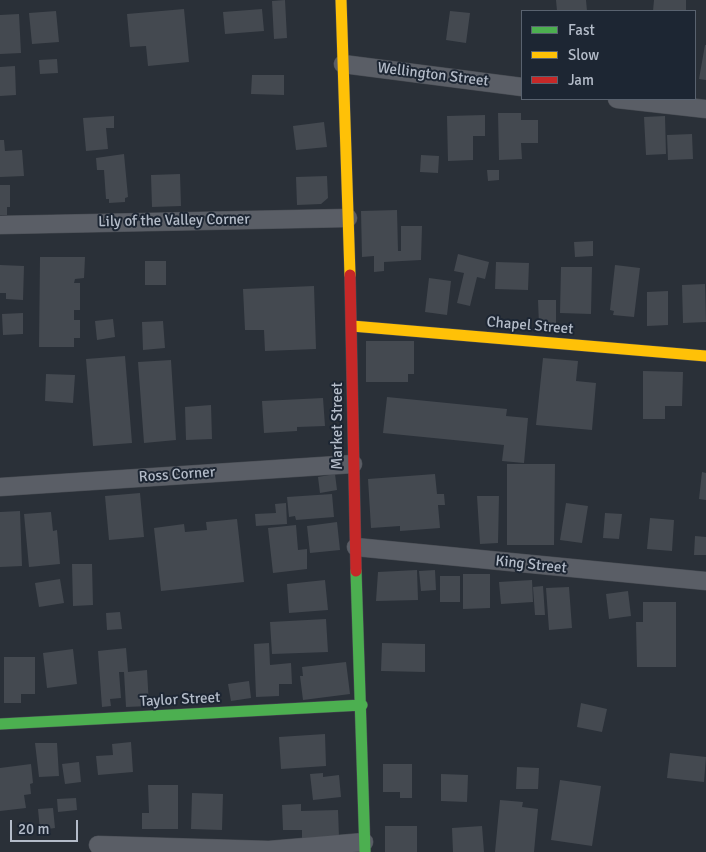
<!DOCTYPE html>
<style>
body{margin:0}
#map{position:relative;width:706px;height:852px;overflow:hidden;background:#2a3038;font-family:Signika,sans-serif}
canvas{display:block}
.legend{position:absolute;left:521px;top:10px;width:175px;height:90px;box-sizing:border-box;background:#1d2633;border:1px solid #59626f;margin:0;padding:6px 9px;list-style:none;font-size:15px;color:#b4bcc9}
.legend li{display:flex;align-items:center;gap:10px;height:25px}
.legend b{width:25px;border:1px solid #59626f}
.scale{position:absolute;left:10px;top:820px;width:68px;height:22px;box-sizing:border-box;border:2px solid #b4bcc9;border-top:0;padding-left:6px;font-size:15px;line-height:18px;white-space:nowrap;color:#b4bcc9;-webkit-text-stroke:4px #1d2633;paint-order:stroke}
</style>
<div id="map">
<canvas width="706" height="852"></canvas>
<ul class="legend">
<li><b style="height:6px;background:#4caf50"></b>Fast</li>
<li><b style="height:6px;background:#ffc107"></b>Slow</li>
<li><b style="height:6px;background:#c62828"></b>Jam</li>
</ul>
<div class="scale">20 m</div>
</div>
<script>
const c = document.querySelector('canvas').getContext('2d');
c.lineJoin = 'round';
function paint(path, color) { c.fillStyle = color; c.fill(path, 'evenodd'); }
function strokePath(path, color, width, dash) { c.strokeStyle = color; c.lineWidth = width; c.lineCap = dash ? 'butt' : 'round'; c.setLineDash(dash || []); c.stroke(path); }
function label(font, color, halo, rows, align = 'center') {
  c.font = font + ' Signika,sans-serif'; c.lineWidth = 4; c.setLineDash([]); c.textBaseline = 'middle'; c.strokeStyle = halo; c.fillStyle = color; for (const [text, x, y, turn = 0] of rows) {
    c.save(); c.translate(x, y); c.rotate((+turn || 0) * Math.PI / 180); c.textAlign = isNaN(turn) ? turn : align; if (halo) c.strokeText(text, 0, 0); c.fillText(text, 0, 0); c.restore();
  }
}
const building = new Path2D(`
 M285,0L287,38L274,39L272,1Z
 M556,0H586L587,11H557Z
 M654,0H686V11H653Z
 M184,9L189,62L148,66L146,46L130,47L127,14Z
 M262,9L264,31L225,34L223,12Z
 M56,11L59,42L32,44L29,13Z
 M450,11L470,13L466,43L446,40Z
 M19,14L21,53L0,54V15Z
 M705,45H706V80L699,79Z
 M57,59L58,73L40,74L39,60Z
 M15,66L16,95L0,96V67Z
 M252,75H284V95L251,94Z
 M498,113H521V120H538V143H521L522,159L499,160Z
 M485,115V136H473V160L448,161L447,116Z
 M114,116V128H106L108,149L86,151L83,118Z
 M665,116L666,154L646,155L644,117Z
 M324,122L327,147L296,150L293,126Z
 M692,134L693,159L668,160L667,135Z
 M0,140H4L5,151L22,150L24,176L0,177Z
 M124,154L128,197L125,198V202L109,203V199H106L104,170H97L96,158Z
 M421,155L439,156L438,173L420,172Z
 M487,170H499V180L488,181Z
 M180,174L181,206L152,207L151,175Z
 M327,176L328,198L321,204L297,205L296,177Z
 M0,185H10V207H7V215H0Z
 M397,210L398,251H401V226H422L421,260L384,262V271L374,272V256L362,257L361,211Z
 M593,241V256L575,257L574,242Z
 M458,254L489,262L485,279L477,277L470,306L457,303L464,273L454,271Z
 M40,257H85L84,278L75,279L74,283H80V310H74V320H80V338H74V347H39Z
 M145,261H166V285H145Z
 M496,262L529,263L528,290L495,289Z
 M0,265L24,266L23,300L6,299V293H0Z
 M615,265L640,268L634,317L613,315L614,311L610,310Z
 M561,267H592L591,314L560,313Z
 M429,278L451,281L447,315L425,312Z
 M705,284L706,322L683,323L682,285Z
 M314,286L316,349L265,351L264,330H245L243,289Z
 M668,291V325L647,326V292Z
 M538,300H556V325H539Z
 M23,313V334L3,335L2,314Z
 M113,319L115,337L97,340L95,321Z
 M163,321L165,348L143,350L142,322Z
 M366,341H414V374H408V382H366Z
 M125,356L132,443L93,446L86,359Z
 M543,358L578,361L576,381L596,383L592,430L536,425Z
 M171,360L176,440L144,443L138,362Z
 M643,371L683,372L682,406H665V419H643Z
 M46,374L75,375L73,403L45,401Z
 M387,397L507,409L506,416L528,418L524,463L502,461L504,445L383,433Z
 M323,398L325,426L297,427V431L264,433L262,401Z
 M211,405L212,439L186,440L185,407Z
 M507,464H555L554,545H507Z
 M702,472L706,473V500L699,499Z
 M335,474L337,490L320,493L318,477Z
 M435,474L437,494H444L445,505H438L440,528L400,531V526L371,528L368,479Z
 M140,493L144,537L109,540L105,496Z
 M332,494L334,517L296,520L295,516L289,517L287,497Z
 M477,496H499L498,543L480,544Z
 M286,503L287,524L256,526L255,514L276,513L275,504Z
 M566,503L588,506L582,543L560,540Z
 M20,511L22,566L0,567V512Z
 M51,512L53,531L57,530L60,564L29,567L24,514Z
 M605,513L622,514L619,539L603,538Z
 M650,518L674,520L672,551L647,549Z
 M237,519L244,582L161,591L154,528L184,524L185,532L207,530L206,522Z
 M337,522L340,550L310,553L307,526Z
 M296,525L298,550L307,549V569L273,573L268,528Z
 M695,536L706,537V555H694Z
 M72,564H92L93,605L73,606Z
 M417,570L418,600L376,601L378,572Z
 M435,570L436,590L421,591L419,571Z
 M463,574H490V608L463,609Z
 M440,576H460V602H440Z
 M60,579L64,603L39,607L35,583Z
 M325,580L328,610L289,613L287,584Z
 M532,580L533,602L501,604L499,582Z
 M543,586L545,615H535L533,587Z
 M569,587L572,628L549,630L546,588Z
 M628,591L631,616L609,619L606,594Z
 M643,602H676V667H637L636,622H643Z
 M120,612L122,629L107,630L106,613Z
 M326,619L328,652L272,654L270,622Z
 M269,643L270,665L291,663L292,684H279V696L256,697L254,644Z
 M382,643L425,644V672L381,671Z
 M126,648L128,672L147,670L149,706L126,707L124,672H119L121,698L110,699L111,706L102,707L98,651Z
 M73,649L77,684L47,688L43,653Z
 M4,657H35V694H21V703H4Z
 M346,662L350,694L303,700L300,676H303L302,667Z
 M249,681L251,698L231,701L228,684Z
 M581,703L607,709L602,732L577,727Z
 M325,734L326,766L281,769L279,737Z
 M131,742L133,772L98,775L96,756L113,755L112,744Z
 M35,743H57L59,776L39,777Z
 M670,753L706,757L704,782L667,778Z
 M79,762L81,782L65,784L62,764Z
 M31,764L33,783L30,784L31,794L24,795L26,808L0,811V768Z
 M383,764H412V798H400V792H383Z
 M517,767L539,768L538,789H516Z
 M323,773V777L339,775L341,797L313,800L310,774Z
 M441,774L468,775L467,802L441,801Z
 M560,780L601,786L592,846L551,840Z
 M148,785H178V829H142V813H149Z
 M192,793L223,794L222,830L191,829Z
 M76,798L77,810L58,812L57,799Z
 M500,800L523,802L522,807L538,809L534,852H495Z
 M301,804V811L338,810L339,837L302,839V830H283L282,805Z
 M53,808L55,828L40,830L38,809Z
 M385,826H417V852H385Z
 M482,826L484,852H453L452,828Z`);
const street = new Path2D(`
 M343,64L522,87
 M617,99L706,109
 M0,225L348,218
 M0,487L353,464
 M356,547L706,581
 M98,845L269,850L364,842`);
const fast = new Path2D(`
 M356,571L365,852
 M0,724L362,705`);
const slow = new Path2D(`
 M341,0L350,275
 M352,326L706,356`);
const jam = new Path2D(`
 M350,275L356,571`);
const streetNames = [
 ["Wellington Street",433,75,7],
 ["Lily of the Valley Corner",174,221,-1],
 ["Chapel Street",530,326,5],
 ["Market Street",338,426,-90],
 ["Ross Corner",177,475,-4],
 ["King Street",531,565,6],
 ["Taylor Street",180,700,-3]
];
paint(building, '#444950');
strokePath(street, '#484c53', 19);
strokePath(fast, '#484c53', 12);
strokePath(slow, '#484c53', 12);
strokePath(jam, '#484c53', 12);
strokePath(street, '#5a5e66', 18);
strokePath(fast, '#4caf50', 11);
strokePath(slow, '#ffc107', 11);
strokePath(jam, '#c62828', 11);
label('15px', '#b4bcc9', '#1d2633', streetNames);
</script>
